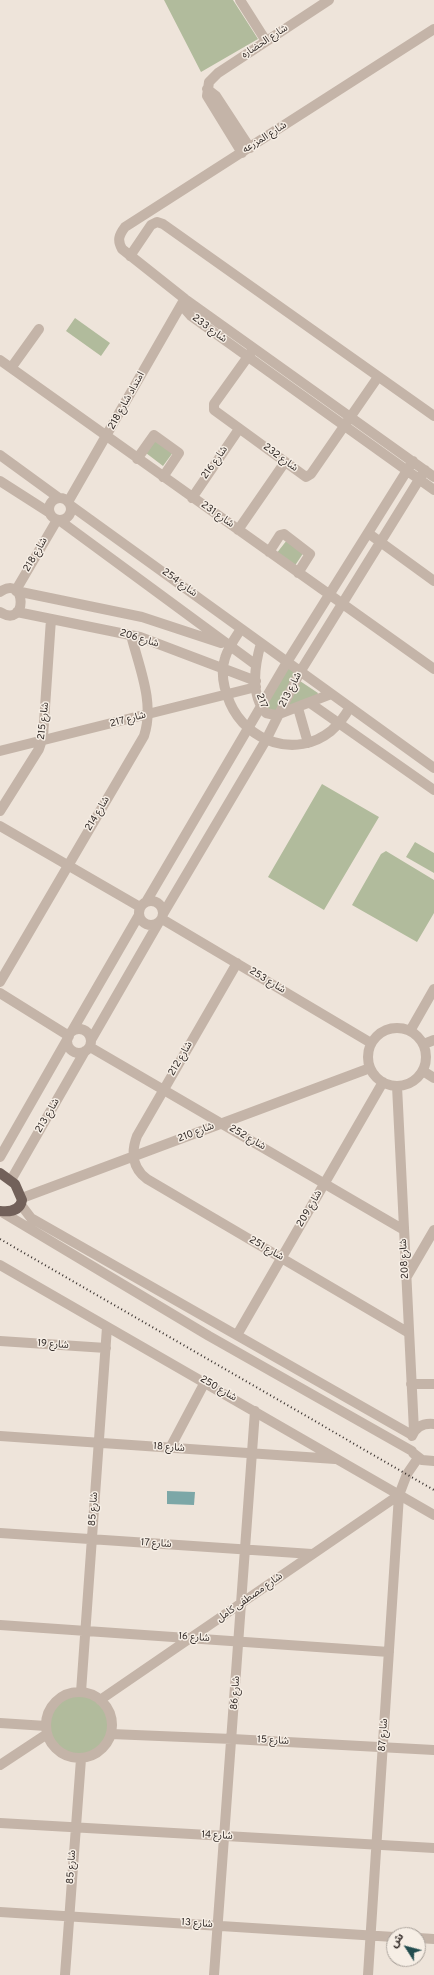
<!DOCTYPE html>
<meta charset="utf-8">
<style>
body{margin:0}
#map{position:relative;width:434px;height:1975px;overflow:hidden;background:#eee4da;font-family:Overpass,"Noto Sans Arabic",sans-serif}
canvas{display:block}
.north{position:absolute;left:386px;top:1927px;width:40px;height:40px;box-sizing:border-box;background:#f6eee5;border:1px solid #a8a099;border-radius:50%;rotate:306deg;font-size:11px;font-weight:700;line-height:16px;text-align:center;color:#322a27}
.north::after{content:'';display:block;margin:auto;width:14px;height:18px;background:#224c4e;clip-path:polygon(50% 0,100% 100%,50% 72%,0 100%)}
</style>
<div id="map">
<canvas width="434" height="1975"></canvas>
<div class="north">ش</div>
</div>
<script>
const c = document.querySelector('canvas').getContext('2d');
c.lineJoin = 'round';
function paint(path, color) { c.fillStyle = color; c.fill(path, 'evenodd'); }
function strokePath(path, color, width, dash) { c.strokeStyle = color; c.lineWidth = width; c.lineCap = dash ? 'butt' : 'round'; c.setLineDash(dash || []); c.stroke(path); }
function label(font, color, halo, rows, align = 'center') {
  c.font = font + ' Overpass,"Noto Sans Arabic",sans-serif'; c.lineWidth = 3; c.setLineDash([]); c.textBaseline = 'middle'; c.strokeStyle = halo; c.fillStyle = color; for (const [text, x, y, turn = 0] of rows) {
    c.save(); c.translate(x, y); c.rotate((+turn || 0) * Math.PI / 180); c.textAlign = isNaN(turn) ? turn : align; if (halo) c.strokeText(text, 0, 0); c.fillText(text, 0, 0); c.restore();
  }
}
const green = new Path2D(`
 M164,0H233L258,39L201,72Z
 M75,318L110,343L101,356L66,331Z
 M156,439L174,451L163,466L146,453Z
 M287,540L304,552L294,567L276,554Z
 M287,667L297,673L277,713H273L264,705Z
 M300,681L318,693L317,695L283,710Z
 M322,784L379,817L324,910L268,877Z
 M415,842L434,853V873L406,857Z
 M386,851L434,880V913L417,942L352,905L381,854Z
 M48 1725a30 30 0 1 1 60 0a30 30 0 1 1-60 0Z`);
const water = new Path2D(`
 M167,1491L195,1492L194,1505L167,1504Z`);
const minor = new Path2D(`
 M240,0L266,41
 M434,29L125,227C119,235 117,240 122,249L185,299L434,477
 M207,89L216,96L250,148
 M242,153L207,96L209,82L218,73L329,0
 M130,256L151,225L157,222L163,224L434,416
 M185,299L184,308L191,316L434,490
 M252,351L214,404V410L306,477L311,474L378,377
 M0,360L434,669
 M11,368L39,329
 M0,455L59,498
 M137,459L154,435L179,453L163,477
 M0,481L50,513
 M192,498L239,429
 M49 509a11 11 0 1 1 22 0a11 11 0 1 1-22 0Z
 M68,502L184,300
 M70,505L434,768
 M59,520L256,665
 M238,530L285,462
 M368,533L434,581
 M269,552L280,535L284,534L310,554L298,573
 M16,590L57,520
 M16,591L142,617L221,643
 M0,592C27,573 28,630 0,612
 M17,612L140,637L256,681
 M241,629C235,638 228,648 225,658C220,673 224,689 230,703C247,742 296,759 331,731C339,724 345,716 350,707
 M261,643C255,664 250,695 266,713L275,715L279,714L331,694
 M310,703L434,790
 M298,708L308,743
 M0,751L256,687
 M0,811L39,749L43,737L51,619
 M0,826L140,907
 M139 913a12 12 0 1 1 24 0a12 12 0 1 1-24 0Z
 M146,902L287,662L413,461
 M163,914L266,740L300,672L425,470
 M162,919L371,1043
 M237,963L137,1136C131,1152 132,1168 147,1179L409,1333
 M0,982L144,736C155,703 139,667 131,635
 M0,993L69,1036
 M368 1057a29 29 0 1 1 58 0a29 29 0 1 1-58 0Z
 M67 1041a12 12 0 1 1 24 0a12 12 0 1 1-24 0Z
 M72,1031L139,915
 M410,1031L434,989
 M91,1040L159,922
 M424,1044L434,1040
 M90,1047L404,1230
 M423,1071L434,1078
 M397,1086L414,1431
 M0,1157L68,1038
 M11,1180L85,1051
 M22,1198L370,1068
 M21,1205L31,1218L412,1435
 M2,1212L209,1336L412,1451
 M0,1265L434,1515
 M406,1278L434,1230
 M237,1335L383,1082
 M0,1341L106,1348
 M411,1384H434
 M0,1436L335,1459
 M412,1436C416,1426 424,1423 434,1424
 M170,1448L205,1382
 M413,1453L422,1460L434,1461
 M0,1533L312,1554
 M0,1625L389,1652
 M46 1725a33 33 0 1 1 66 0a33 33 0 1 1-66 0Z
 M81,1692L107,1327
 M100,1700L399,1495
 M0,1723L46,1726
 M111,1734L232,1739L434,1750
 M0,1765L47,1734
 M0,1823L434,1848
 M0,1912L394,1937
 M418,1938L434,1939
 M65,1975L81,1759
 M214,1975L255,1411
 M368,1975L399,1495L407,1474L418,1458`);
const major = new Path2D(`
 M0,1173L15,1184L22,1200C20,1211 9,1212 0,1211`);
const rail = new Path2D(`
 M0,1239L434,1490`);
const streetNames = [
 ["شارع الحضاره",265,42,-33],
 ["شارع المزرعه",265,138,-32],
 ["شارع 233",209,329,36],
 ["امتداد شارع 218",127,401,-61],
 ["شارع 232",280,458,36],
 ["شارع 216",215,463,-55],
 ["شارع 231",217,515,35],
 ["شارع 218",36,555,-60],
 ["شارع 254",179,583,36],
 ["شارع 206",139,639,17],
 ["شارع 213",291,690,-63],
 ["217",261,701,69],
 ["شارع 217",128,720,-15],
 ["شارع 215",44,721,-83],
 ["شارع 214",98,814,-59],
 ["شارع 253",267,981,31],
 ["شارع 212",181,1059,-60],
 ["شارع 213",48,1116,-60],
 ["شارع 210",196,1133,-21],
 ["شارع 252",247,1138,30],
 ["شارع 209",310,1209,-60],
 ["شارع 251",266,1249,30],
 ["شارع 208",405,1259,-93],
 ["شارع 19",53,1345,4],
 ["شارع 250",218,1389,30],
 ["شارع 18",169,1448,4],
 ["شارع 85",94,1509,-86],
 ["شارع 17",156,1544,4],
 ["شارع مصطفى كامل",250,1598,-35],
 ["شارع 16",194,1638,4],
 ["شارع 86",236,1693,-86],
 ["شارع 87",384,1735,-86],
 ["شارع 15",273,1741,3],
 ["شارع 14",217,1836,3],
 ["شارع 85",72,1867,-86],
 ["شارع 13",197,1924,4]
];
paint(green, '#b1bb9c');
paint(water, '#7ca7a7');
strokePath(minor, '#c4b4a8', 10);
strokePath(major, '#72615a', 10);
strokePath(rail, '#322a27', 2, [1, 3]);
label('10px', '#322a27', '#f6eee5', streetNames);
</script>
